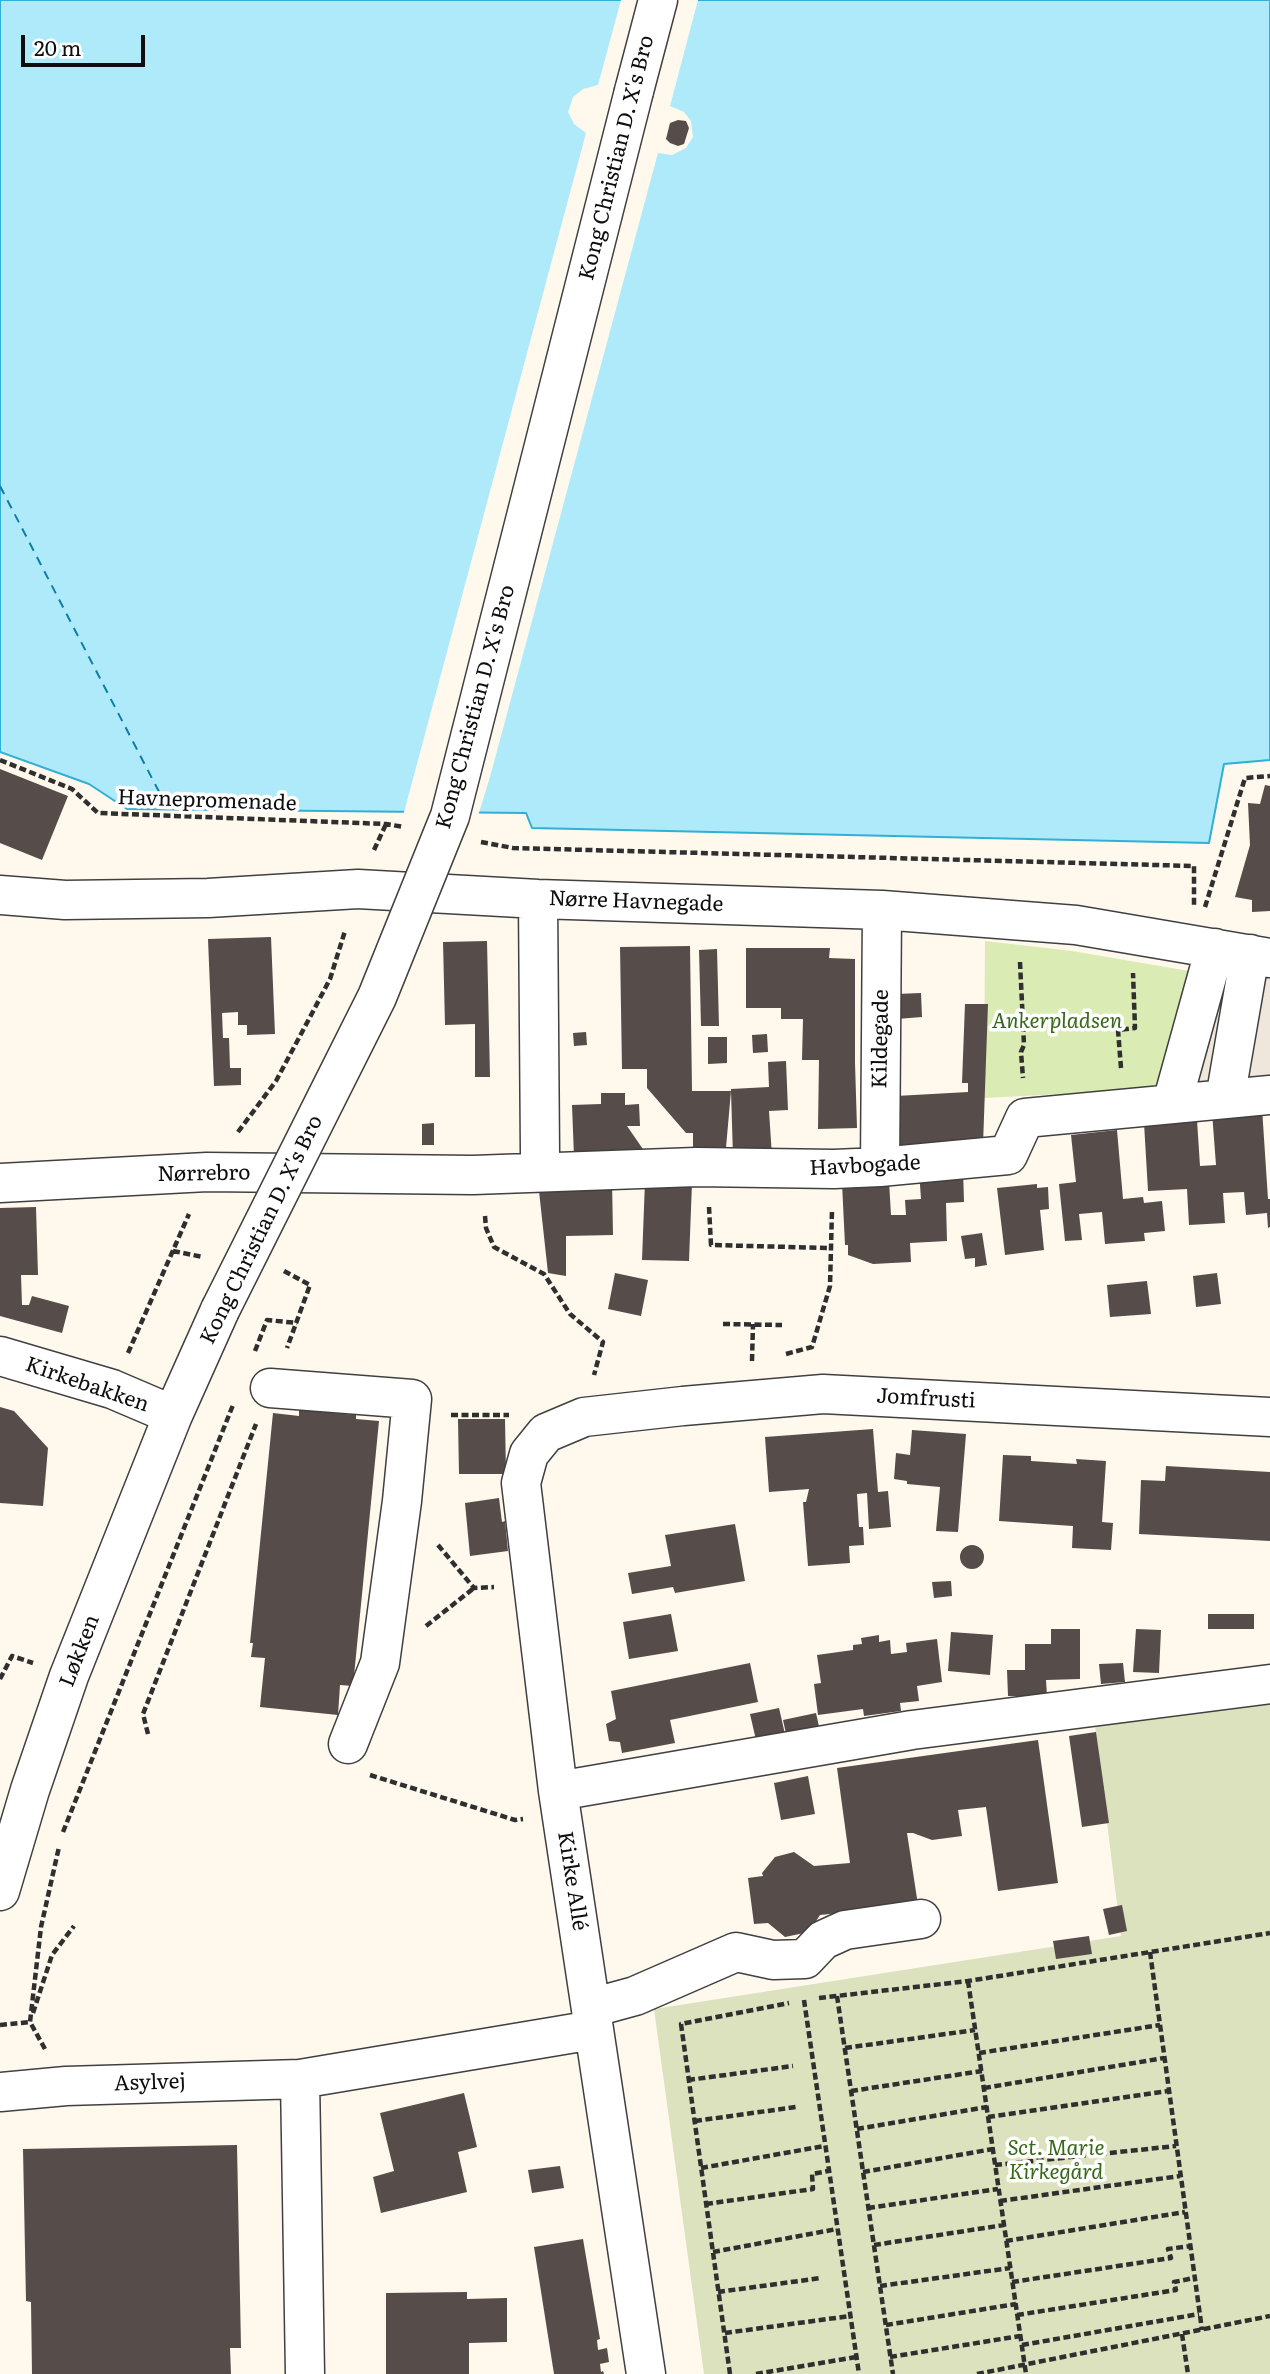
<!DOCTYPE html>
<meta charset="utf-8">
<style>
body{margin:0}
#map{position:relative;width:1270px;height:2374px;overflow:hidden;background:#fff8ed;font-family:Literata,serif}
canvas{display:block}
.scale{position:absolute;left:21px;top:35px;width:124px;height:32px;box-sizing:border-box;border:4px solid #0d0d0d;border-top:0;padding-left:9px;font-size:21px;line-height:24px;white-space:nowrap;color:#0d0d0d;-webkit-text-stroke:5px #fff;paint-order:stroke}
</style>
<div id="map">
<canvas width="1270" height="2374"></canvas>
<div class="scale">20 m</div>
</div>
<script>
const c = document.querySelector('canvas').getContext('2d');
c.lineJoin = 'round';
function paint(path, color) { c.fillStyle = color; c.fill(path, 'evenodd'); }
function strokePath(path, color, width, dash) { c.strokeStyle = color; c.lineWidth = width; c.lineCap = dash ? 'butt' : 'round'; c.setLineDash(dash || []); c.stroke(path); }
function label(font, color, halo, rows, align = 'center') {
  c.font = font + ' Literata,serif'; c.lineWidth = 7; c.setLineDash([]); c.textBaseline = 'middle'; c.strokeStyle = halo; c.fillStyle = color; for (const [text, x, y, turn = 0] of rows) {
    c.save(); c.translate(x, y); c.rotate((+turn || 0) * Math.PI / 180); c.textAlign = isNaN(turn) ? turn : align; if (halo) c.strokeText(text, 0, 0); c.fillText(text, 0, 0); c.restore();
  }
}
const green = new Path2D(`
 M985,941L1072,951L1195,972L1164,1089L984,1098Z`);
const cemetery = new Path2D(`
 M1270,1699V2374H704L654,2009L1121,1936L1095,1725Z`);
const plaza = new Path2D(`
 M1221,954L1270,962V1091L1183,1095Z`);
const water = new Path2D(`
 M0,0H1270V760L1224,764L1209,843L532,828L526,813L127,809L89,784L0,752Z`);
const pier = new Path2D(`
 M621,0H698L670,106L684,112L691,121L693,137L686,148L672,155L658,153L490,777L478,816H403L586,133L574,124L568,112L573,97L583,89L598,85Z`);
const ferry = new Path2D(`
 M0,486L168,809`);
const building = new Path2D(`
 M678,120L686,121L689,128L684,144L678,146L670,143L666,139L670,123Z
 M0,769L68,796L42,860L0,843Z
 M1265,785L1270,786V911L1252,912V900L1235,897L1250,845L1248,803L1260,804Z
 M271,937L275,1034L247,1035V1025H238V1012L222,1013L223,1038H229L230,1068H241V1085L214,1086L208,939Z
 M487,941L490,1077H475V1024L445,1025L443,942Z
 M690,946L692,1091H731V1089L769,1087L768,1062L786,1061L788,1110L769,1111L772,1156L733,1157L731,1091L725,1159L693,1158V1133H686L647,1088V1069H622L620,947Z
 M746,948H830L829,958L855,959V1063L857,1128L818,1129L819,1060H802L803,1019H781V1008H746Z
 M717,949L719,1026H701L699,950Z
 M921,993L922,1017L897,1019L896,994Z
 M965,1004H988L983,1145L900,1155L896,1096L968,1092V1083H962Z
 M586,1032L587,1045L574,1046L573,1033Z
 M767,1034L768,1052L753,1053L752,1035Z
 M708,1037H727V1063L708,1064Z
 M601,1093H625V1105L639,1104L640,1126H627L647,1155L574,1157L572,1105L601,1104Z
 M1262,1108L1268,1199H1270V1227L1268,1228L1267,1213L1246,1215L1244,1192L1223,1193L1225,1223L1189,1225L1187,1189L1148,1191L1144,1123L1197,1120L1200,1166L1216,1165L1212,1112Z
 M434,1123V1145H422V1124Z
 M1117,1130L1123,1199L1143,1197L1144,1203L1162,1201L1165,1231L1144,1233L1145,1241L1105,1244L1102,1212L1079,1214L1082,1240L1065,1241L1059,1184L1076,1182L1071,1135Z
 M963,1169L964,1202L946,1203L947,1241L910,1243L911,1262L873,1264L848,1255V1245H845L842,1183L889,1181L891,1215H906L905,1200L921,1199L919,1171Z
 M612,1180L613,1235L566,1236V1276L548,1273L538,1182Z
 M645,1181L692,1183L689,1261L642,1260Z
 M1037,1184V1188L1048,1187L1049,1209L1040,1210L1044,1250L1005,1255L997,1188Z
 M36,1207L38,1275H21L22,1305H29L32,1296L69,1306L62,1333L0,1316V1208Z
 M982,1233L987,1265L975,1267V1258L965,1259L961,1236Z
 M615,1273L648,1280L641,1316L608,1309Z
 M1217,1273L1221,1304L1196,1307L1193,1276Z
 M1147,1281L1151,1314L1110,1317L1107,1285Z
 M0,1407L14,1411L48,1448L43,1506L0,1503Z
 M299,1410L356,1415V1419L379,1421L353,1686L340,1685L338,1715L260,1707L265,1658L251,1657L253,1643H250L273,1413L299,1416Z
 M458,1419H505L506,1474H459Z
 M873,1429L878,1492L888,1491L891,1527L869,1529L867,1493L857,1494L859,1527H863L864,1545L849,1546L850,1563L808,1566L803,1502H806L809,1489L769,1492L765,1437Z
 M912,1430L966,1434L958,1532L936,1531L940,1487L907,1484V1481L894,1479L896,1453L910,1455Z
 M1003,1455L1031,1456V1461L1077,1464L1076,1459L1106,1461L1102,1522L1113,1523L1111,1550L1072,1548L1073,1526L999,1521Z
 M1166,1466L1270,1472V1541L1139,1534L1141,1480L1165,1481Z
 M499,1498L502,1522L505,1521L508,1551L470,1556L465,1503Z
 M735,1524L745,1581L675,1593L673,1587L632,1594L628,1573L671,1566L665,1535Z
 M960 1557a12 12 0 1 1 24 0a12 12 0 1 1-24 0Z
 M951,1581L952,1596L934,1598L932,1582Z
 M671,1614L678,1651L629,1659L623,1622Z
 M1208,1614H1254V1629H1208Z
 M1051,1629H1080V1679L1046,1680L1047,1696H1008L1007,1670H1025V1644H1051Z
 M1136,1629L1161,1630L1159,1673L1133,1672Z
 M951,1632L993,1635L990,1675L948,1671Z
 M879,1635V1642L890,1640L891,1654L907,1652L906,1643L937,1639L942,1682L917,1686L919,1701L900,1703L901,1711L864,1716L863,1709L818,1715L814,1684L821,1683L817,1655L853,1650V1645L862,1644L861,1638Z
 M750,1663L758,1702L670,1720L675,1743L622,1753L620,1742L609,1741L606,1724L616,1719L611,1691Z
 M1123,1663L1125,1682L1101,1684L1099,1664Z
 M779,1708L785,1734L756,1740L750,1714Z
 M816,1713L820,1731L787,1738L783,1720Z
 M1096,1732L1109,1823L1082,1827L1069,1736Z
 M1038,1740L1058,1883L998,1891L986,1807L958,1810L962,1836L932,1840L913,1833H907L918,1905L820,1915L809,1932L785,1937L768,1923L754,1924L748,1878L763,1876L762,1873L775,1857L794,1852L814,1866L850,1863L837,1768Z
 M808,1776L815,1814L781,1820L774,1783Z
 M1122,1905L1127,1931L1109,1935L1103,1909Z
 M1089,1936L1092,1954L1056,1959L1053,1941Z
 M464,2093L477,2147L458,2152L467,2192L381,2213L373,2177L394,2171L380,2113Z
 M237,2145L241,2348H230L231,2374H32L31,2302L26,2301L23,2149Z
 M560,2166L564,2188L532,2193L528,2170Z
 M583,2239L600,2339L597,2340L598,2350L607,2348L609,2362L600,2364L601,2372L603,2371L604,2374H554L534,2247Z
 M467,2292V2299L507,2298V2342L469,2343V2374H386V2293Z`);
const path = new Path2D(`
 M0,760L72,789L98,813L386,824L404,827
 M481,842L513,848L1194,866V906
 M374,850L386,824
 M1205,907L1245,778L1270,776
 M1020,962L1024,1045L1021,1052L1023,1078
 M1121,1068L1118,1030L1135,1028L1133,973
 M238,1132L276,1081L309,1019L330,979L345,931
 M709,1207L711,1245L830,1248
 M485,1216L486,1228L494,1247L544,1274L570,1314L603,1342L594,1375
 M173,1251L203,1257
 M284,1271L310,1285L287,1348
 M723,1324L782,1325
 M255,1351L267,1320L297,1323
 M128,1353L189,1214
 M786,1354L812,1347L830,1286L832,1210
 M752,1361L753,1324
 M451,1415H509
 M438,1545L474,1588L494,1587
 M426,1626L474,1588
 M0,1679L12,1656L33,1663
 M148,1734L143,1714L256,1424
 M370,1775L515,1820L523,1819
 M63,1832L233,1405
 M1150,1952L1202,2330
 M968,1981L1026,2374
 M837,1996L893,2374
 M819,1998L968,1981L1270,1933
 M804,2000L859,2374
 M33,2013L52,1955L74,1926
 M0,2025L30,2022
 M845,2048L975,2030
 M45,2049L30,2022L41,1927L59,1847
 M979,2053L1160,2025
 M688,2080L793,2066
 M984,2088L1164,2058
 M851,2091L982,2071
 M988,2117L1168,2091
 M695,2121L796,2107
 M857,2129L987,2107
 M995,2165L1176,2146
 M701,2168L824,2146
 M863,2172L993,2149
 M1000,2201L1180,2176
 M706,2204L813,2189L812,2174L828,2171
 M868,2208L998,2189
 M1006,2241L1185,2212
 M874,2245L1004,2225
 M713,2252L837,2229
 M1012,2282L1171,2258L1168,2249L1190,2246
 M880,2286L1010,2268
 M718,2292L821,2278
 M1017,2315L1176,2290L1174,2282L1194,2278
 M886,2325L1016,2304
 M725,2333L850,2316
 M1182,2334L1188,2374
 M1022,2345L1199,2314
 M890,2357L1020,2336
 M730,2374L681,2024L789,2003
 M756,2374L856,2357
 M977,2374L1270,2316`);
const minor = new Path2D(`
 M634,91L658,0
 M0,895L65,900L208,898L358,889L538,899L882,910L1076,925L1270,958
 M538,899L540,1155
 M1225,1099L1250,954
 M1172,1103L1215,948
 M880,1167L882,910
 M0,1183L207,1172L473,1175L696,1167L834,1169L880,1167L1008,1155L1025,1118L1270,1095
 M0,1356L112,1389L173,1415
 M270,1388L412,1399L402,1501L380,1663L348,1744
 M558,1791L912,1730L1270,1684
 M0,1891L30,1790L69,1676L173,1415L220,1310
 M591,2008L635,1996L736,1952L773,1960L805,1959L823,1940L845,1930L921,1919
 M300,2079L305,2374
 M0,2092L66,2086L300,2079L593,2030
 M646,2374L558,1791L521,1483L529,1454L546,1433L584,1417L683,1406L823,1394L1270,1417`);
const minorBridge = new Path2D(`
 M220,1310L377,997L450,816L634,91`);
const streetNames = [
 ["Kong Christian D. X's Bro",617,158,-76],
 ["Kong Christian D. X's Bro",476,707,-75],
 ["Havnepromenade",207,801,2],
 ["Nørre Havnegade",636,902,2],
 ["Kildegade",881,1039,-89],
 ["Havbogade",865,1166,-3],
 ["Nørrebro",204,1174,-1],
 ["Kong Christian D. X's Bro",262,1230,-64],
 ["Kirkebakken",87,1385,19],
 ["Jomfrusti",926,1399,3],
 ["Løkken",80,1651,-69],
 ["Kirke Allé",572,1881,81],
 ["Asylvej",150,2083,-2]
];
const parkNames = [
 ["Ankerpladsen",1057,1022],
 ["Sct. Marie",1056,2149],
 ["Kirkegård",1056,2173]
];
paint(green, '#daecb4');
paint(cemetery, '#dce2bd');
paint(plaza, '#efe7db');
paint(water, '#aeeafa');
strokePath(water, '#31afd5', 2);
paint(pier, '#fff8ed');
strokePath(ferry, '#0f7ea6', 2, [9, 7]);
paint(building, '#564c49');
strokePath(minor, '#404040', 41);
strokePath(path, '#2f2f2f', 4.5, [7, 3.5]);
strokePath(minor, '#fff', 38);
strokePath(minorBridge, '#404040', 41, []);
strokePath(minorBridge, '#fff', 38);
label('21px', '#0d0d0d', '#fff', streetNames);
label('italic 21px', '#376819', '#fff', parkNames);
</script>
